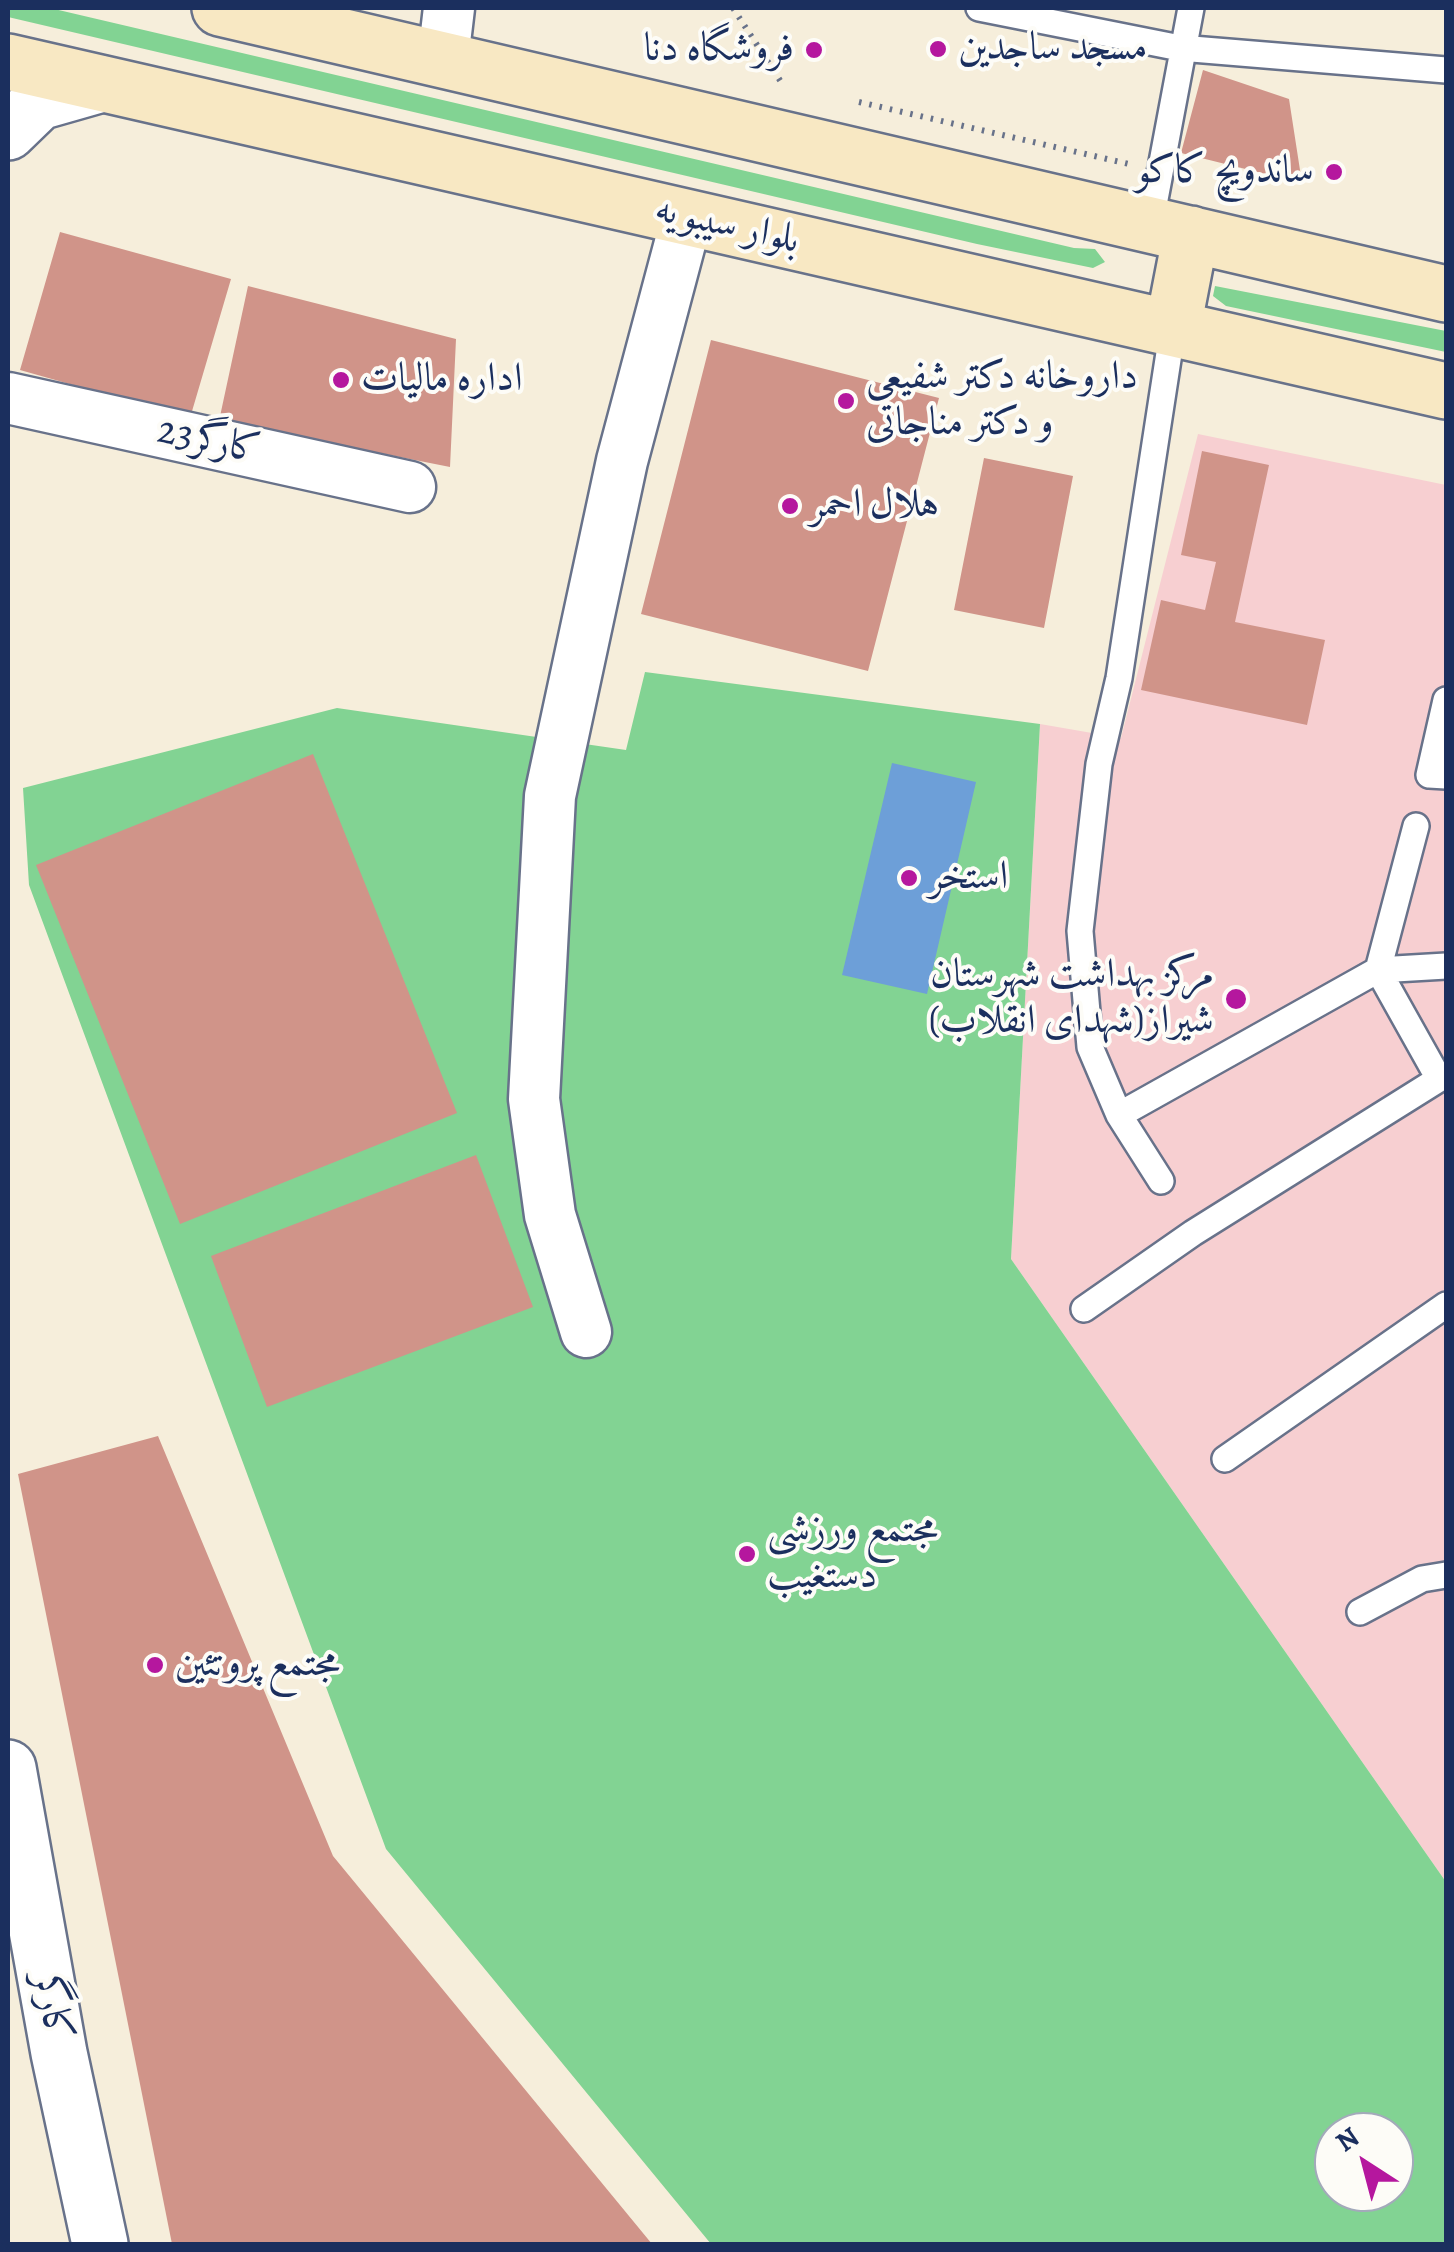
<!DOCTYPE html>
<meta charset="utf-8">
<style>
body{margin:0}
#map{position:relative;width:1454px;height:2252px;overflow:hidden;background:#f6eedb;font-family:Alegreya,serif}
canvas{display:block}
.frame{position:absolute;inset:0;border:10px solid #1b2f5e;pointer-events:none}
.north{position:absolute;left:1314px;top:2112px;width:100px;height:100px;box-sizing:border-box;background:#fdfcf7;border:2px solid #a3aaba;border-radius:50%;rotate:324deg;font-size:28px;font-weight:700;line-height:40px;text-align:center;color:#1b2f5e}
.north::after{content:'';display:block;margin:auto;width:35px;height:45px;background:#b5179e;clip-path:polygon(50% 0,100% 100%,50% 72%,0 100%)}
</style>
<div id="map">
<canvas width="1454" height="2252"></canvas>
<div class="frame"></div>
<div class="north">N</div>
</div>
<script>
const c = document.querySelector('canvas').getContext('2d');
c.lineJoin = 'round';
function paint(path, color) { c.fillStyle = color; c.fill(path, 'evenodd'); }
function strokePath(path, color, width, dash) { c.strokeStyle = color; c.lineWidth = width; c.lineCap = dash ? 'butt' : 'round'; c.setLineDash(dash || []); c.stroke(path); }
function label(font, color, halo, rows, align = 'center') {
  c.font = font + ' Alegreya,Amiri,serif'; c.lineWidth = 8; c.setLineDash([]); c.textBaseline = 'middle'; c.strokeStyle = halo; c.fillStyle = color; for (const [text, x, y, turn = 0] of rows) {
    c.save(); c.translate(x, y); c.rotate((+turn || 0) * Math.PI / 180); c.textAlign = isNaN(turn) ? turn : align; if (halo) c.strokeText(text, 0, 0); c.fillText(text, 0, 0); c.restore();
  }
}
const built = new Path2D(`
 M1198,434L1446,485V1882L1011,1259L1040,724L1121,738Z`);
const green = new Path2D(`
 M8,8H50L1074,248L1095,249L1105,262L1093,268L977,244L8,17Z
 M1215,286L1446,331V352L1226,306L1213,296Z
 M645,672L1040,724L1011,1259L1446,1882V2244H711L386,1849L29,885L23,788L337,708L626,750ZM1334,2132H1394V2192H1334Z`);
const water = new Path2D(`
 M892,763L976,782L927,994L842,975Z`);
const building = new Path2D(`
 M1203,70L1289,99L1302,183L1181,153Z
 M60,232L231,279L190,418L20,370Z
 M248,286L456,339L450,467L219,421Z
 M711,340L939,398L868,671L641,614Z
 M1202,451L1269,465L1235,622L1325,640L1307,725L1141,690L1161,600L1205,610L1216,562L1181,555Z
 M984,458L1073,476L1044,628L954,610Z
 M313,754L457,1113L180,1224L36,865Z
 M476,1155L533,1307L267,1407L211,1256Z
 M158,1436L333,1856L652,2244H172L18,1474Z`);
const path = new Path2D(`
 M733,8L783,85
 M859,102L1129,164`);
const service = new Path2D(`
 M979,8L1180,48L1446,70
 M1150,226L1191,8
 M1446,700L1429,775L1446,776
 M1416,826L1378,970L1446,966
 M1161,1181L1119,1115L1090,1047L1080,931L1099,764L1119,678L1173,327
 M1084,1309L1193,1233L1439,1079L1378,970L1119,1115
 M1225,1459L1446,1305
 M1360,1612L1422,1579L1446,1575`);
const minor = new Path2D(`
 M443,59L449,8
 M8,398L410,487
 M586,1332L550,1215L534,1099L550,796L622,461L687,217`);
const tertiary = new Path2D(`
 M8,132L39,102L102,84
 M8,1768L59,2053L100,2244`);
const secondary = new Path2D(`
 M220,8L1446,294
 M8,62L1446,391
 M1173,327L1191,234`);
const markers = [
 [938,49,10,"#b5179e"],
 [814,50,10,"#b5179e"],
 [1334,172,10,"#b5179e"],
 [341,380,10,"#b5179e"],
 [846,401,10,"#b5179e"],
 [790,506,10,"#b5179e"],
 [909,878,10,"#b5179e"],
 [1236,999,12,"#b5179e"],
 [747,1554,10,"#b5179e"],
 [155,1665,10,"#b5179e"]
];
const poiNames = [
 ["مسجد ساجدین",958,49],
 ["فروشگاه دنا",794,50,"right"],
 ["ساندویچ کاکو",1314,172,"right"],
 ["داروخانه دکتر شفیعی",866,378],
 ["و دکتر مناجاتی",866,424],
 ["اداره مالیات",361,380],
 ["هلال احمر",810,506],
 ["استخر",929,878],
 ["مرکز بهداشت شهرستان",1214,976,"right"],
 ["شیراز(شهدای انقلاب)",1214,1022,"right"],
 ["مجتمع ورزشی",767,1531],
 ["دستغیب",767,1577],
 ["مجتمع پروتئین",175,1665]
];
const streetNames = [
 ["بلوار سیبویه",727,226,13],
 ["23کارگر",209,442,12],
 ["کارگر",51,2007,80]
];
paint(built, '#f7cfd1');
paint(green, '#82d393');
paint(water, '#6d9fd8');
paint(building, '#d09489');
strokePath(service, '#68728a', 30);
strokePath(minor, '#68728a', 55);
strokePath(tertiary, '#68728a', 60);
strokePath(secondary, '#68728a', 60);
strokePath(path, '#68728a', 6, [2.5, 8]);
strokePath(service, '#fff', 25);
strokePath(minor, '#fff', 50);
strokePath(tertiary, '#fff', 55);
strokePath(secondary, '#f8e8c3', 55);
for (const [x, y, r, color] of markers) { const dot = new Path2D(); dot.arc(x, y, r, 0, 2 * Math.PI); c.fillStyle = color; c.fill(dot); strokePath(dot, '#fdfcf7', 4); }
label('40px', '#1b2f5e', '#fdfcf7', poiNames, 'left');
label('40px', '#1b2f5e', '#fdfcf7', streetNames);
</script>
